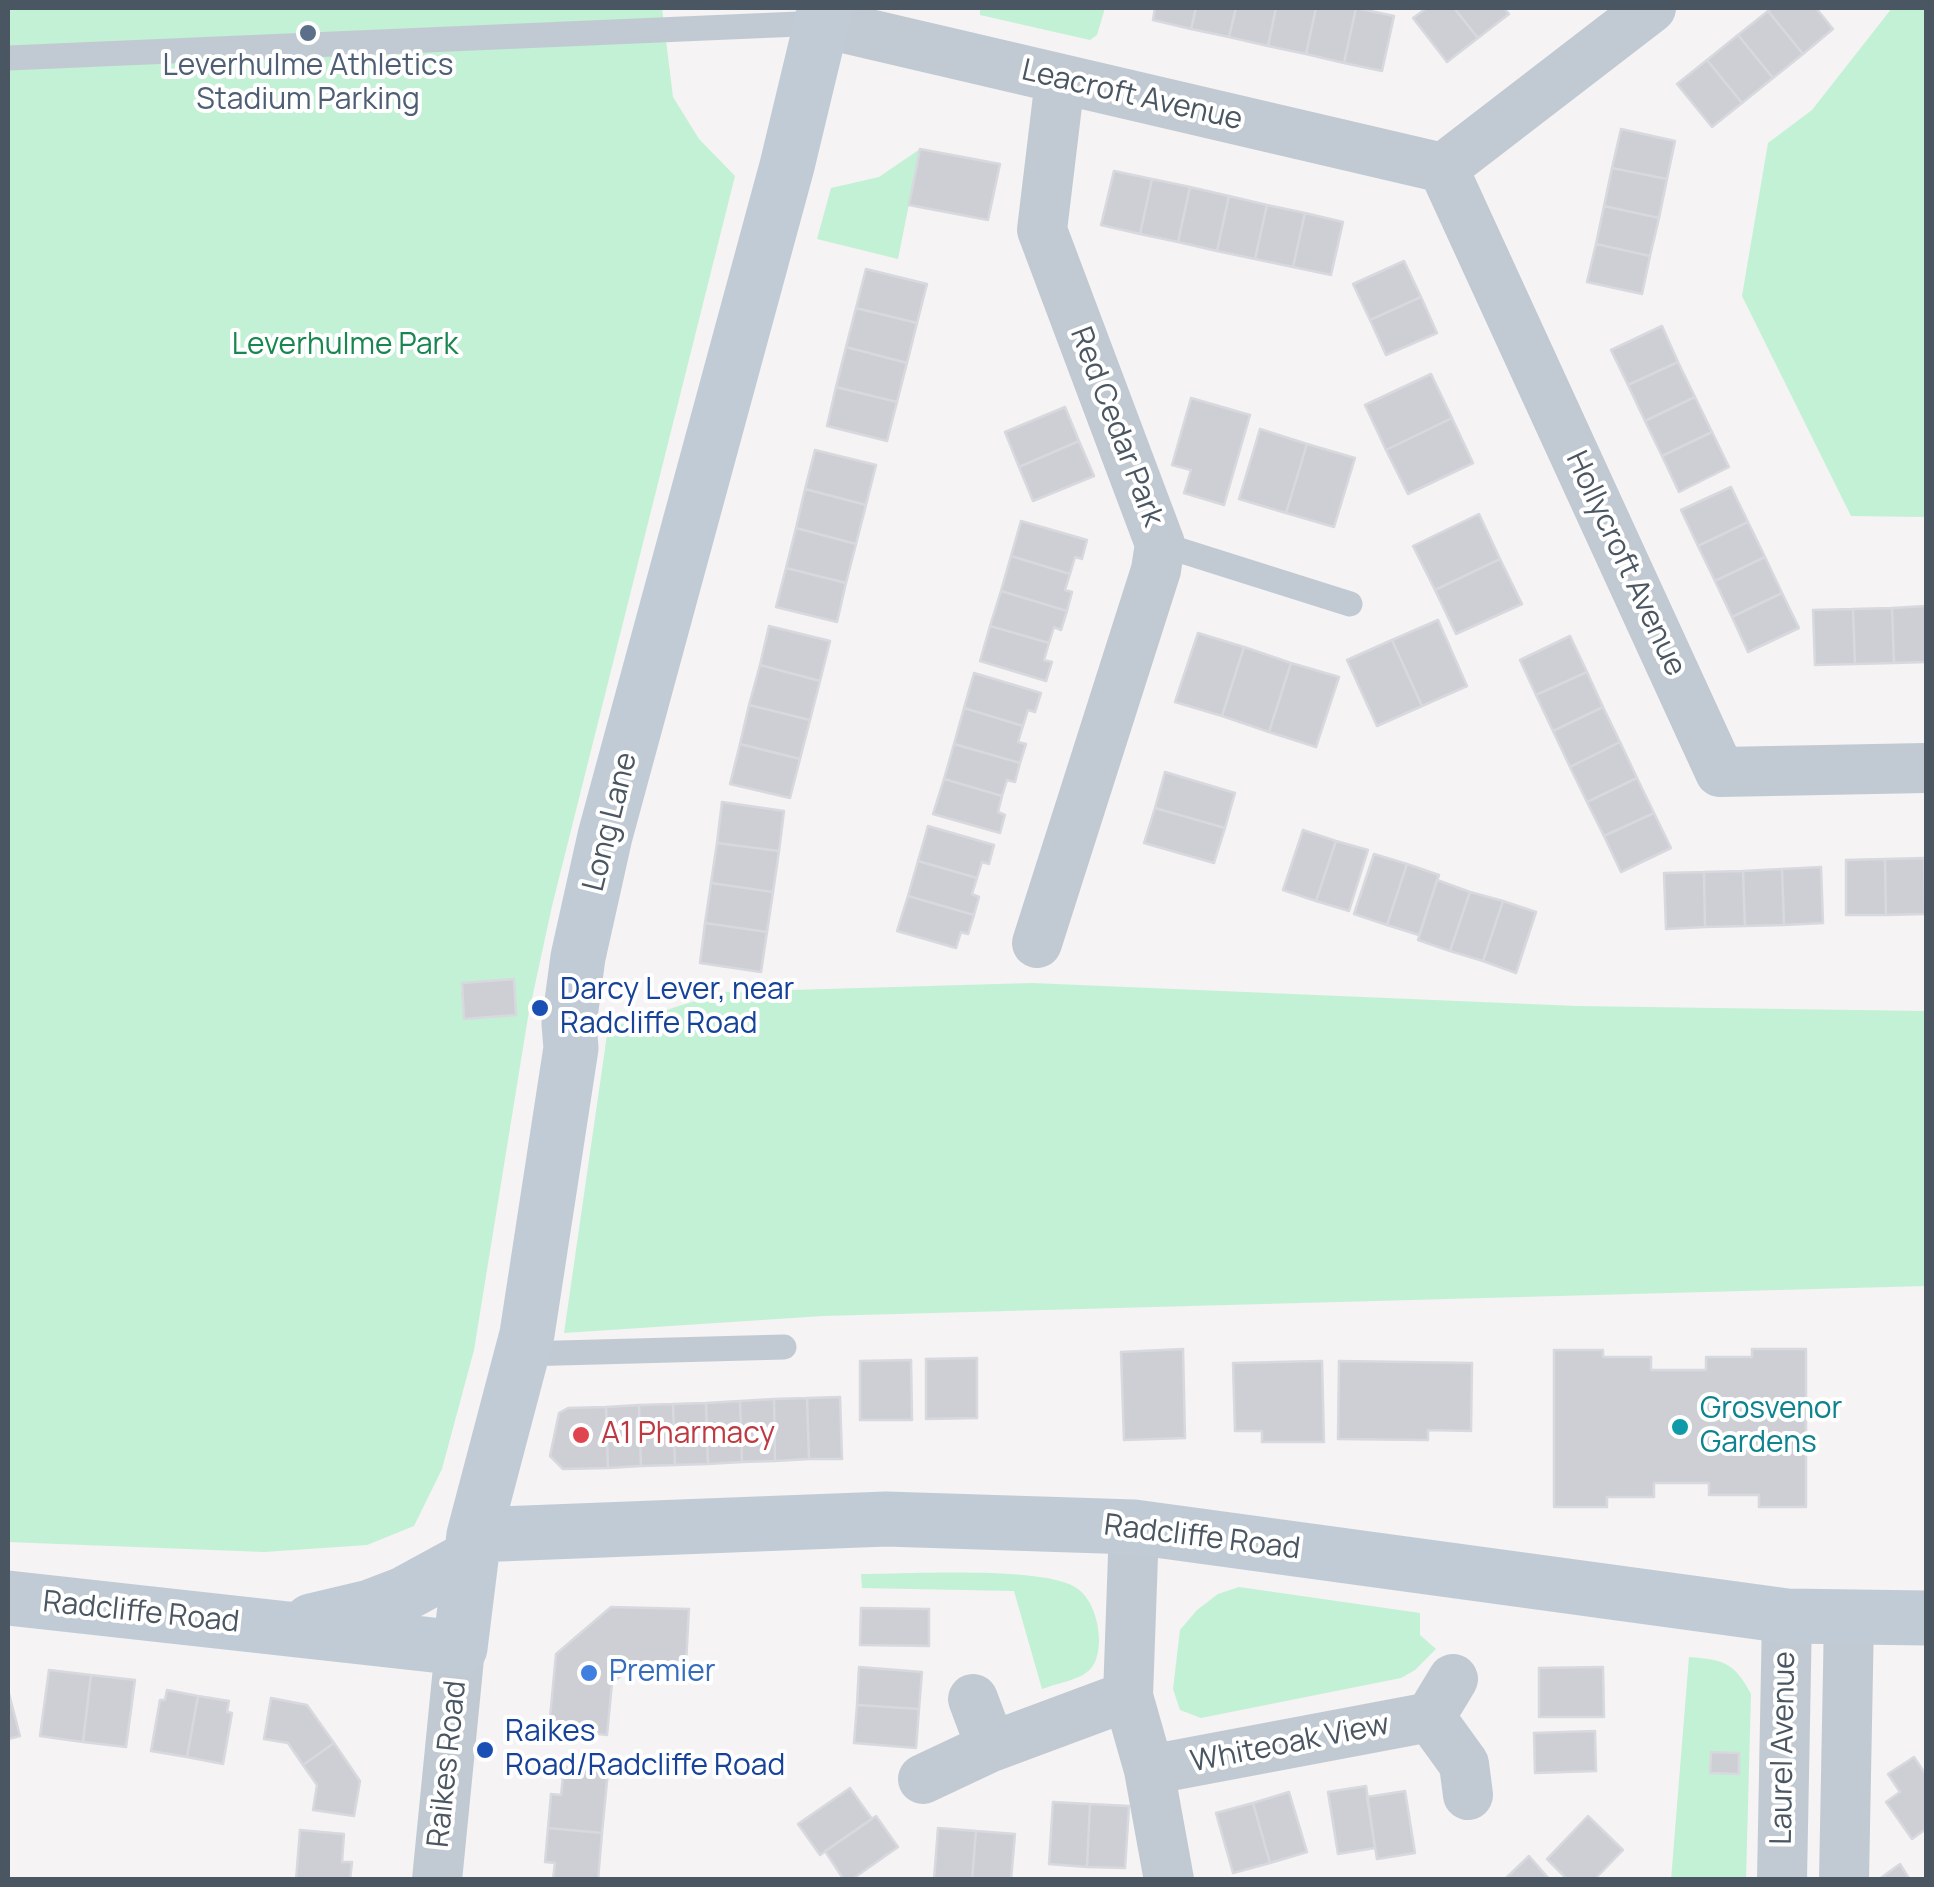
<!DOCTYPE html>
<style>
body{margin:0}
#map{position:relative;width:1934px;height:1887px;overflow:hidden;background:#f5f3f3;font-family:Manrope,sans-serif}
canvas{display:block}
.frame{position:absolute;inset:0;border:10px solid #4a5661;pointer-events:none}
</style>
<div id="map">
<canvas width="1934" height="1887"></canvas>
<div class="frame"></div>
</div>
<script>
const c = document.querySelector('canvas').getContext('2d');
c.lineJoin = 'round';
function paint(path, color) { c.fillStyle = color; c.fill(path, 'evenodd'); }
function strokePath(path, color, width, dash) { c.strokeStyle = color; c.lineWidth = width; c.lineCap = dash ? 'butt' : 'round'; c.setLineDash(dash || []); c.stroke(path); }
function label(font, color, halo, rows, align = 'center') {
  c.font = font + ' Manrope,sans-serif'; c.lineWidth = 8; c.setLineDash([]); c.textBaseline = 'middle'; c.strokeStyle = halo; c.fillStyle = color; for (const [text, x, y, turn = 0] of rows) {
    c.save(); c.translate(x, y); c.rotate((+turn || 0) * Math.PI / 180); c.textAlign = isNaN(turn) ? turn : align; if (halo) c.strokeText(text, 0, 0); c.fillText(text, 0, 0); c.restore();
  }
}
const green = new Path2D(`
 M8,8H662L673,97L699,139L735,176L552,906L528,1017L474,1350L442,1469L414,1526L367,1545L264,1552L8,1542Z
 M980,8H1105L1097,35L1090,40L980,15Z
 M1892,8H1926V517L1851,516L1742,296L1768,143L1812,110Z
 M920,149L898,259L817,239L831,188L879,177Z
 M1032,983L1576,1006L1926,1011V1286L823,1316L564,1333L608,1028L724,992Z
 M861,1574C907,1574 1040,1566 1075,1587C1092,1597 1099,1622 1099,1641C1098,1680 1075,1677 1042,1689L1014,1591L862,1588Z
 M1239,1587L1420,1613V1635L1436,1649L1415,1670L1401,1678L1201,1718L1180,1710L1173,1689L1180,1630L1197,1610L1218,1594Z
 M1689,1657C1724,1660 1734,1662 1751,1694L1746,1879L1671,1880Z`);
const building = new Path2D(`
 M1155,8H1196L1191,29L1153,20Z
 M1196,8H1236L1229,37L1191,29Z
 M1236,8H1276L1268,46L1229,37Z
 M1276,8H1316L1306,54L1268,46Z
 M1316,8H1356L1344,63L1306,54Z
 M1356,8L1394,16L1382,71L1344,63Z
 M1427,8H1454L1478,38L1447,62L1413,18Z
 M1454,8H1504L1509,14L1478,38Z
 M1772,8H1816L1833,29L1803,54L1768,11Z
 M1768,11L1803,54L1773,78L1738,35Z
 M1738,35L1773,78L1742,103L1707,60Z
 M1707,60L1742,103L1712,127L1677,84Z
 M1621,129L1675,141L1667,179L1612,168Z
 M920,149L1000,164L988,220L909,205Z
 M1612,168L1667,179L1659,218L1604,206Z
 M1114,171L1152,179L1140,234L1101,225Z
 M1152,179L1190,187L1178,242L1140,234Z
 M1190,187L1229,196L1217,251L1178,242Z
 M1229,196L1267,205L1255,259L1217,251Z
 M1267,205L1305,213L1293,267L1255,259Z
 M1604,206L1659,218L1650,256L1596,244Z
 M1305,213L1343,222L1331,275L1293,267Z
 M1596,244L1650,256L1642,294L1587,282Z
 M1404,261L1421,297L1370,320L1353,284Z
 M866,269L927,284L917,323L856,308Z
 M1421,297L1437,333L1386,355L1370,320Z
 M856,308L917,323L907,363L846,347Z
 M1662,326L1678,362L1628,385L1611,350Z
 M846,347L907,363L897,402L836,387Z
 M1678,362L1695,397L1645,421L1628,385Z
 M1431,374L1452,418L1386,450L1365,405Z
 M836,387L897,402L887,441L827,426Z
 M1695,397L1712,432L1662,456L1645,421Z
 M1191,398L1250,415L1224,505L1184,493L1191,470L1172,465Z
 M1065,407L1079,441L1019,467L1005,432Z
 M1452,418L1473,463L1408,494L1386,450Z
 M1260,429L1307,444L1286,513L1239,499Z
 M1712,432L1729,467L1679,492L1662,456Z
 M1079,441L1094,476L1033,501L1019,467Z
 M1307,444L1355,458L1334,527L1286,513Z
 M815,450L876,465L866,505L805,489Z
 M1731,487L1748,522L1698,546L1681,510Z
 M805,489L866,505L856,544L796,528Z
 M1479,514L1500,559L1435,590L1413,546Z
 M1021,521L1087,540L1082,559L1075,557L1070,574L1011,556Z
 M1748,522L1765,557L1715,581L1698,546Z
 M796,528L856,544L846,583L786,568Z
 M1011,556L1070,574L1065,590L1072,592L1067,611L1001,591Z
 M1765,557L1782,593L1732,617L1715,581Z
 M1500,559L1522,604L1456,634L1435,590Z
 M786,568L846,583L837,622L776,607Z
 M1001,591L1067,611L1061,630L1054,627L1049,643L990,626Z
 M1782,593L1799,628L1748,652L1732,617Z
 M1926,606V662L1894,663L1892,608Z
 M1892,608L1894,663L1855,664L1853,609Z
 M1853,609L1855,664L1815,665L1813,610Z
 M1438,620L1467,686L1422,706L1392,640Z
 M769,626L830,641L820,681L760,665Z
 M990,626L1049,643L1044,660L1052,662L1046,681L980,661Z
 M1198,633L1244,647L1222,716L1175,702Z
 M1570,636L1587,672L1536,695L1520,660Z
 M1392,640L1422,706L1377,726L1347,660Z
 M1244,647L1291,663L1269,732L1222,716Z
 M1291,663L1339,677L1316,747L1269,732Z
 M760,665L820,681L810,720L749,705Z
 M1587,672L1603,707L1553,731L1536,695Z
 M974,673L1041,693L1035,712L1028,710L1023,726L964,708Z
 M749,705L810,720L800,759L740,744Z
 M1603,707L1620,742L1570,767L1553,731Z
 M964,708L1023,726L1018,742L1026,744L1020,763L954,744Z
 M1620,742L1637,778L1587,802L1570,767Z
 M740,744L800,759L790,798L730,784Z
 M954,744L1020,763L1015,782L1007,780L1002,796L944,779Z
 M1165,772L1235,793L1225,828L1155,808Z
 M1637,778L1654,813L1604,836L1587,802Z
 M944,779L1002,796L998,812L1005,815L1000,833L933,814Z
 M722,802L784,811L779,851L717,843Z
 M1155,808L1225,828L1214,863L1144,843Z
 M1654,813L1671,848L1621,872L1604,836Z
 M928,826L994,845L989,864L982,862L977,878L918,861Z
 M1303,830L1336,841L1316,901L1283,890Z
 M1336,841L1368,850L1349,911L1316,901Z
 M717,843L779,851L773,892L711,883Z
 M1374,854L1407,864L1387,925L1354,914Z
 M1924,858L1925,914L1886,915L1885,859Z
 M1885,859L1886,915H1846V860Z
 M918,861L977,878L972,894L979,897L974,915L908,896Z
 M1407,864L1439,875L1419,935L1387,925Z
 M1821,867L1823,923L1784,925L1782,869Z
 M1782,869L1784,925L1745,926L1743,871Z
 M1743,871L1745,926L1705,927L1704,872Z
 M1704,872L1705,927L1666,929L1664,873Z
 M1437,880L1470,892L1450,951L1418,940Z
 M711,883L773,892L767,932L705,923Z
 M1470,892L1503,901L1483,961L1450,951Z
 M908,896L974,915L968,934L961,932L956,948L897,931Z
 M1503,901L1536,912L1516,973L1483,961Z
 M705,923L767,932L761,972L700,963Z
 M514,979L516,1015L464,1019L462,983Z
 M1183,1349L1185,1438L1124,1440L1121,1352Z
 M1752,1349H1806V1507H1759V1495H1709V1483H1654V1497H1607V1507H1554V1350H1603V1357H1651V1370H1706V1357H1752Z
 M977,1358V1418L926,1419V1359Z
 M911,1360L912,1420H860V1361Z
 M1322,1361L1324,1442H1262V1431H1235L1233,1363Z
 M1339,1361L1472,1363L1471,1431L1428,1430V1440L1338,1439Z
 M840,1397L842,1459H809L807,1398Z
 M807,1398L809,1459L775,1461L774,1399Z
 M774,1399L775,1461L742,1462L740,1401Z
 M740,1401L742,1462L708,1464L706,1403Z
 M706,1403L708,1464L675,1465L673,1404Z
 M673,1404L675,1465L641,1466L639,1405Z
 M639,1405L641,1466L608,1468L606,1407Z
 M606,1407L608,1468L563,1469L550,1456L559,1413L568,1408Z
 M611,1607L689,1609L686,1663H637L612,1683L607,1735L549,1728L556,1654Z
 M861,1608L929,1609V1646L860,1645Z
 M859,1667L922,1672L919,1709L857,1705Z
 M1603,1667L1604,1717H1539V1668Z
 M49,1670L91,1675L83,1742L40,1736Z
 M91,1675L135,1680L126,1747L83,1742Z
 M8,1690L20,1736L8,1739Z
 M167,1690L198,1696L187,1757L151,1751L160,1700H165Z
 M198,1696L229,1701L227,1712L232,1713L223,1764L187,1757Z
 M271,1698L307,1705L334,1743L303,1765L288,1743L264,1739Z
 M857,1705L919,1709L916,1748L854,1743Z
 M1595,1731L1596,1771L1535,1773L1534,1733Z
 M334,1743L360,1781L354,1816L313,1810L317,1785L303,1765Z
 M1711,1752L1739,1753V1774L1710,1773Z
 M1914,1757L1926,1775V1829L1912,1839L1886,1802L1900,1792L1888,1774Z
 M564,1767L608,1771L602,1833L548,1828L551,1794L561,1795Z
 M1366,1786L1375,1848L1338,1854L1328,1792Z
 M850,1788L872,1819L820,1855L798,1824Z
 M1405,1791L1415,1853L1377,1859L1367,1797Z
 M1289,1792L1307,1852L1270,1863L1253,1803Z
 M1053,1802L1090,1804L1087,1867L1049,1864Z
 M1253,1803L1270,1863L1233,1873L1216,1813Z
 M1090,1804L1129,1806L1125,1868L1087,1867Z
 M876,1816L898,1847L851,1880H844L825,1851Z
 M1588,1816L1623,1850L1594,1880H1568L1547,1859Z
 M548,1828L602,1833L598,1880H553L555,1863L545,1862Z
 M938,1828L976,1831L972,1880H934Z
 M300,1830L344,1834L342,1862H352L350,1880H296Z
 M976,1831L1015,1834L1011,1880H972Z
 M1529,1856L1550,1880H1504Z
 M1900,1864L1910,1880H1878Z`);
const lane = new Path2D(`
 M8,58L822,23
 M1160,544L1350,604
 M522,1354L784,1347`);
const street = new Path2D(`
 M822,23L1443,168
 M1443,168L1720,772L1926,768
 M1443,168L1651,8
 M1037,943L1156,570L1160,544L1042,230L1060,80
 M1134,1527L1128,1696L1149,1770L1169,1880
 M1453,1679L1430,1717L1464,1764L1468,1795
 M973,1699L991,1747
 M1149,1770L1430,1717
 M923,1779L991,1747L1128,1696
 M437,1880L460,1648
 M1782,1880L1787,1616
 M1844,1880L1849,1618`);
const secondary = new Path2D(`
 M474,1535L886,1519L1134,1527L1787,1616L1926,1618
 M8,1598L460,1648L474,1535L527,1334L571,1048L569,1024L578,957L605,836L787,166L825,8
 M311,1621L370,1607L404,1594L470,1558`);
const markers = [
 [308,33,10,"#5c6f8a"],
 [540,1008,10,"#1a4fb4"],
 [1680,1427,10,"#0f9aa8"],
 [581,1435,10,"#e0444e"],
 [589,1673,10,"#3f7fe0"],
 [485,1750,10,"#1a4fb4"]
];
const serviceNames = [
 ["Leverhulme Athletics",308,67],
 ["Stadium Parking",308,101]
];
const streetNames = [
 ["Leacroft Avenue",1132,96,13],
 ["Red Cedar Park",1116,427,69],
 ["Hollycroft Avenue",1625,564,65],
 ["Long Lane",611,822,-76],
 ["Radcliffe Road",1202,1538,7],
 ["Radcliffe Road",141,1613,6],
 ["Whiteoak View",1290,1744,-11],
 ["Laurel Avenue",1784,1748,-89],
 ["Raikes Road",448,1764,-84]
];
const parkNames = [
 ["Leverhulme Park",345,346]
];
const transitNames = [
 ["Darcy Lever, near",560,991],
 ["Radcliffe Road",560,1025],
 ["Raikes",505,1733],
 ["Road/Radcliffe Road",505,1767]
];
const cultureNames = [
 ["Grosvenor",1700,1410],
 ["Gardens",1700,1444]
];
const healthNames = [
 ["A1 Pharmacy",601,1435]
];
const shopNames = [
 ["Premier",609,1673]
];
paint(green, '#c3f1d5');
paint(building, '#cdcfd5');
strokePath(building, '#d7d9de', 2.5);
strokePath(lane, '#c1cad2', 25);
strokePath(street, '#c1cad2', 50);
strokePath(secondary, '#c1cbd6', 55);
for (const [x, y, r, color] of markers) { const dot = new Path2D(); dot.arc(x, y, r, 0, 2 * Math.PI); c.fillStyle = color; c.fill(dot); strokePath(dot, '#fff', 4); }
label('30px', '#4e5e75', '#fff', serviceNames);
label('30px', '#4a5661', '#fff', streetNames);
label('30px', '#17864f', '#fff', parkNames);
label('30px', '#164399', '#fff', transitNames, 'left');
label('30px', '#0d838f', '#fff', cultureNames, 'left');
label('30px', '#be3a42', '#fff', healthNames, 'left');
label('30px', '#366cbe', '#fff', shopNames, 'left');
</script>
